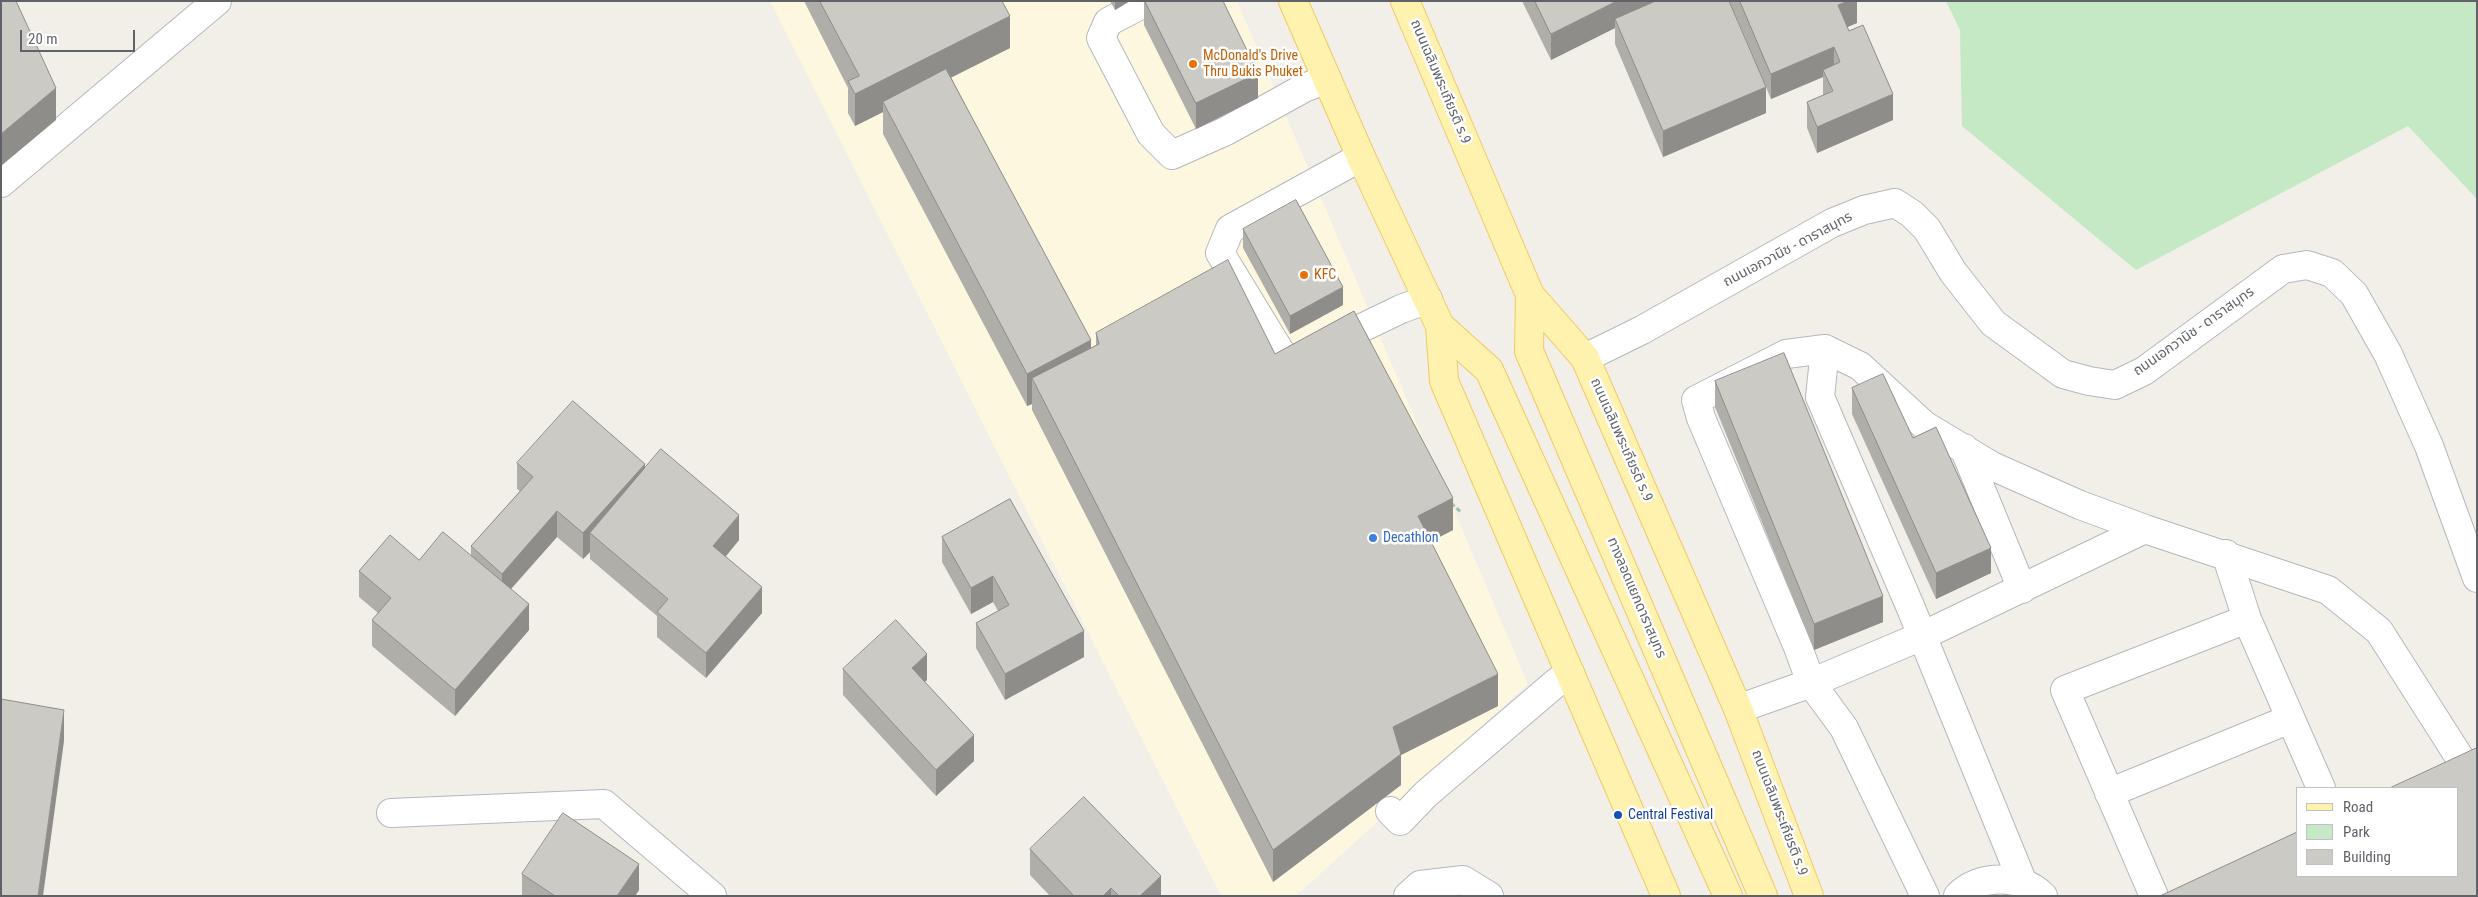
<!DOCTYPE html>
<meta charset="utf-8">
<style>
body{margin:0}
#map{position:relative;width:2478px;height:897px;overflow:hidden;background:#f1efe8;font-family:"Roboto Condensed",sans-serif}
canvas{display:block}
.frame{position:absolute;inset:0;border:2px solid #5f6368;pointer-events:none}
.legend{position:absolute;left:2296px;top:787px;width:162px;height:90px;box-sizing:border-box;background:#fff;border:1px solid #bfc1c3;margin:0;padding:6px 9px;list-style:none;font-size:15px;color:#5f6368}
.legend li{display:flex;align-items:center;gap:10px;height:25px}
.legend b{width:25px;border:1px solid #bfc1c3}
.scale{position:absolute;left:20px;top:30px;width:115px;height:22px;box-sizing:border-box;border:2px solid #5f6368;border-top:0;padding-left:6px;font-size:15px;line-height:18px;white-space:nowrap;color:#5f6368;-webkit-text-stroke:4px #fff;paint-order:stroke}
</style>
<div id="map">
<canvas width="2478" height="897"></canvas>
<div class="frame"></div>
<ul class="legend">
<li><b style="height:6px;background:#fff2af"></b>Road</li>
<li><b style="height:14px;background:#c5e8c5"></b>Park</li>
<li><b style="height:14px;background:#cccac5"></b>Building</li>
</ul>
<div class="scale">20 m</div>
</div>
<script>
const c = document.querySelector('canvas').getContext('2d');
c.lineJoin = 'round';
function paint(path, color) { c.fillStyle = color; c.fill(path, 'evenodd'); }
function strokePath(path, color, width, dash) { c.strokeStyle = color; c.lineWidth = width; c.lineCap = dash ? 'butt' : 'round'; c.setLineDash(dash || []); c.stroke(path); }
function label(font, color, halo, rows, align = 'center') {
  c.font = font + ' "Roboto Condensed","Noto Sans Thai",sans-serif'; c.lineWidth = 5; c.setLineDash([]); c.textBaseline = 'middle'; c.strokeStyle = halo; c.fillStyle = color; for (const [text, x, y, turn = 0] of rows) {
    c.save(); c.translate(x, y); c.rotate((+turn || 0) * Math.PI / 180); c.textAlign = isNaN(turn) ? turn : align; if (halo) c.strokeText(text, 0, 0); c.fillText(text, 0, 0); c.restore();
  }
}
const commercial = new Path2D(`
 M770,1H1237L1528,684L1296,896H1221Z`);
const green = new Path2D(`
 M1946,1H2477V199L2408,126L2136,270L1962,126L1960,30Z`);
const path = new Path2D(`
 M1451,503L1462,513`);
const minor = new Path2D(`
 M1148,1L1108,22L1101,38L1151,134L1172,155L1226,131L1304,88L1327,79
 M1361,157L1230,229L1220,253L1281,353L1293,361L1401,309L1428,299
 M1,183L217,1
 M1825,349L1820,397L1910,606L2023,883
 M1585,358L1642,330L1832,223L1864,210L1895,203L1912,214L1927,229L1953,272L1993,323L2063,374L2089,381L2115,385L2144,371L2283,269L2307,265L2332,273L2354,294L2388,354L2429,446L2477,578
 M1964,448L2022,589
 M2226,554L2247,619L2321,788
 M1738,709L1811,683L1922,636L2145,529L2328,590L2379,631L2465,766L2477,795
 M2109,793L2290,719
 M1390,811L1400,821L1426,794L1557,682L1570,673
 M391,813L604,804L712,896
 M1408,896L1420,885L1463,880L1489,896
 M1925,896L1844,728L1811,683L1798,647L1701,418L1696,400L1786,354L1825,349L1860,366L1924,425L1992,466L2080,505L2145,529
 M1958,896C1979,874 2021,874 2043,896
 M2154,896L2065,690L2247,619`);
const major = new Path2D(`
 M1293,1L1361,157L1440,326L1444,381L1666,896
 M1405,1L1530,295L1585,358L1738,709L1809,896
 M1530,295L1529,351L1763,896
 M1440,326L1489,370L1728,896`);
const wall = new Path2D(`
 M804,1H1002L1010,48L951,77L1091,348L1096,345V333L1275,354L1453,530L1430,542L1498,706L1401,755V785L1273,882L1032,410V404L1027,406L883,134V112L855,126L848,113V88Z
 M1110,1H1130L1115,10Z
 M1144,1H1223L1258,98L1196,129L1144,25Z
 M1522,1H1857V23L1847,27L1893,120L1817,153L1807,128V102L1823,95V77L1771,99L1735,14L1766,113L1663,157L1615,44V28L1551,60Z
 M1243,229L1343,305L1290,334L1243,248Z
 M1715,381L1883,622L1814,650L1715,407Z
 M1852,388L1913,438L1991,573L1936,599L1852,414Z
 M517,463L645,469L739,540L726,556L762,613L706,678L657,637V616L590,559V552L583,559L557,537L511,589L529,630L455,716L372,646V620L378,613L359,597V571L419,560L471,556V546L520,491L517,489Z
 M1010,499L1084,657L1005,700L976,648V623L998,611L993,602L971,614L942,562V537Z
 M843,669L927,680L924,682L974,761L936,796L843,695Z
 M1030,849L1161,896H1050L1030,875Z
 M522,874L639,890L635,896H522Z`);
const shadedWall = new Path2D(`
 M1115,1H1130L1115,10Z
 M1617,1H1670L1615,19V28L1551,60V34Z
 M1848,1H1857V23L1838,31V5Z
 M1010,16V48L887,110L883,102V112L855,126V94Z
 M1834,47V72L1823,70V77L1771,99V74Z
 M1258,73V98L1196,129V103Z
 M1766,87V113L1663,157V131Z
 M56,88V120L1,166V134Z
 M1893,94V120L1817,153V127Z
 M1343,287V305L1290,334V316Z
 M1091,340V372L1032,378V404L1027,406V374Z
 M645,464V490L590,533V552L583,559V533Z
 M1453,498V530L1418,548V516Z
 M557,511V537L502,599V574Z
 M739,515V540L713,572V546Z
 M1991,548V573L1936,599V573Z
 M993,576V602L971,614V588Z
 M762,587V613L706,678V653Z
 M1883,596V622L1814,650V624Z
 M529,604V630L455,716V690Z
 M1084,631V657L1005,700V674Z
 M927,654V680L912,694V668Z
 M1498,674V706L1401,755V785L1273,882V850L1393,727Z
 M64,710V741L43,896H38Z
 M974,735V761L936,796V770Z
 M639,864V890L635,896H617Z
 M1161,876V896H1140Z
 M1111,888V896H1103Z`);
const building = new Path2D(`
 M1,1H16L56,88L1,134Z
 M820,1H1002L1010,16L855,94L848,81L859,76Z
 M1145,1H1223L1258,73L1196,103Z
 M1535,1H1617L1551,34Z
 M1656,1H1729L1766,87L1663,131L1615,19Z
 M1740,1H1848L1838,5L1849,31L1863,25L1893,94L1817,127L1807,102L1833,91L1823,70L1840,62L1834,47L1771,74Z
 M946,69L1091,340L1027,374L883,102Z
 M1296,200L1343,287L1290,316L1243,229Z
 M1228,260L1275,354L1354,311L1453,498L1418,516L1498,674L1393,727L1401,754L1273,850L1032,378L1099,344L1096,333Z
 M1784,353L1883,596L1814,624L1715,381Z
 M1883,374L1913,438L1936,427L1991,548L1936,573L1852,388Z
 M573,401L645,464L583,533L557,511L502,574L471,546L533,477L517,463Z
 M661,449L739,515L713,546L762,587L706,653L657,612L668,599L590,533Z
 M1010,499L1084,631L1005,674L976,623L1009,605L993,576L971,588L942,537Z
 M443,532L529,604L455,690L372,620L391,598L359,571L390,535L419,560Z
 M896,620L927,654L912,668L974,735L936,770L843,669Z
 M1,699L64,710L38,896H1Z
 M2477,748V896H2160L2297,832V876H2457V788H2390Z
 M1084,797L1161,876L1140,896H1119L1111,888L1103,896H1074L1030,849Z
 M563,813L639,864L617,896H555L522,874Z`);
const markers = [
 [1193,64,5,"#e8710a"],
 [1304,275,5,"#e8710a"],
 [1373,538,5,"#3f7fe0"],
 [1618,815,5,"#1a4fb4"]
];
const foodNames = [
 ["McDonald's Drive",1203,56],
 ["Thru Bukis Phuket",1203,72],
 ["KFC",1314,275]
];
const streetNames = [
 ["ถนนเฉลิมพระเกียรติ ร.9",1440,82,67],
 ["ถนนเอกวานิช - ดาราสมุทร",1788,250,-28],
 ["ถนนเอกวานิช - ดาราสมุทร",2194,332,-35],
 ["ถนนเฉลิมพระเกียรติ ร.9",1621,440,66],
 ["ทางลอดแยกดาราสมุทร",1636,598,67],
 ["ถนนเฉลิมพระเกียรติ ร.9",1779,813,69]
];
const shopNames = [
 ["Decathlon",1383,538]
];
const transitNames = [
 ["Central Festival",1628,815]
];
paint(commercial, '#fef7e0');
paint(green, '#c5e8c5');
strokePath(minor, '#b5b8bc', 30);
strokePath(major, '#f2c960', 30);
strokePath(path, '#9cc7a9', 3, [5, 2.5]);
strokePath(minor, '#fff', 28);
strokePath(major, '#fff2af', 28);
paint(wall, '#afaea9');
paint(shadedWall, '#8f8d8a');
paint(building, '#cccac5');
strokePath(building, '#8f8d8a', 1);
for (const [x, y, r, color] of markers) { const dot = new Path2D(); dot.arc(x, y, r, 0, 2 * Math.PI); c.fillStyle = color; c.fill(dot); strokePath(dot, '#fff', 2); }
label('14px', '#c56008', '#fff', foodNames, 'left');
label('14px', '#5f6368', '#fff', streetNames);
label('14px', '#366cbe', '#fff', shopNames, 'left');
label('14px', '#164399', '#fff', transitNames, 'left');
</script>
